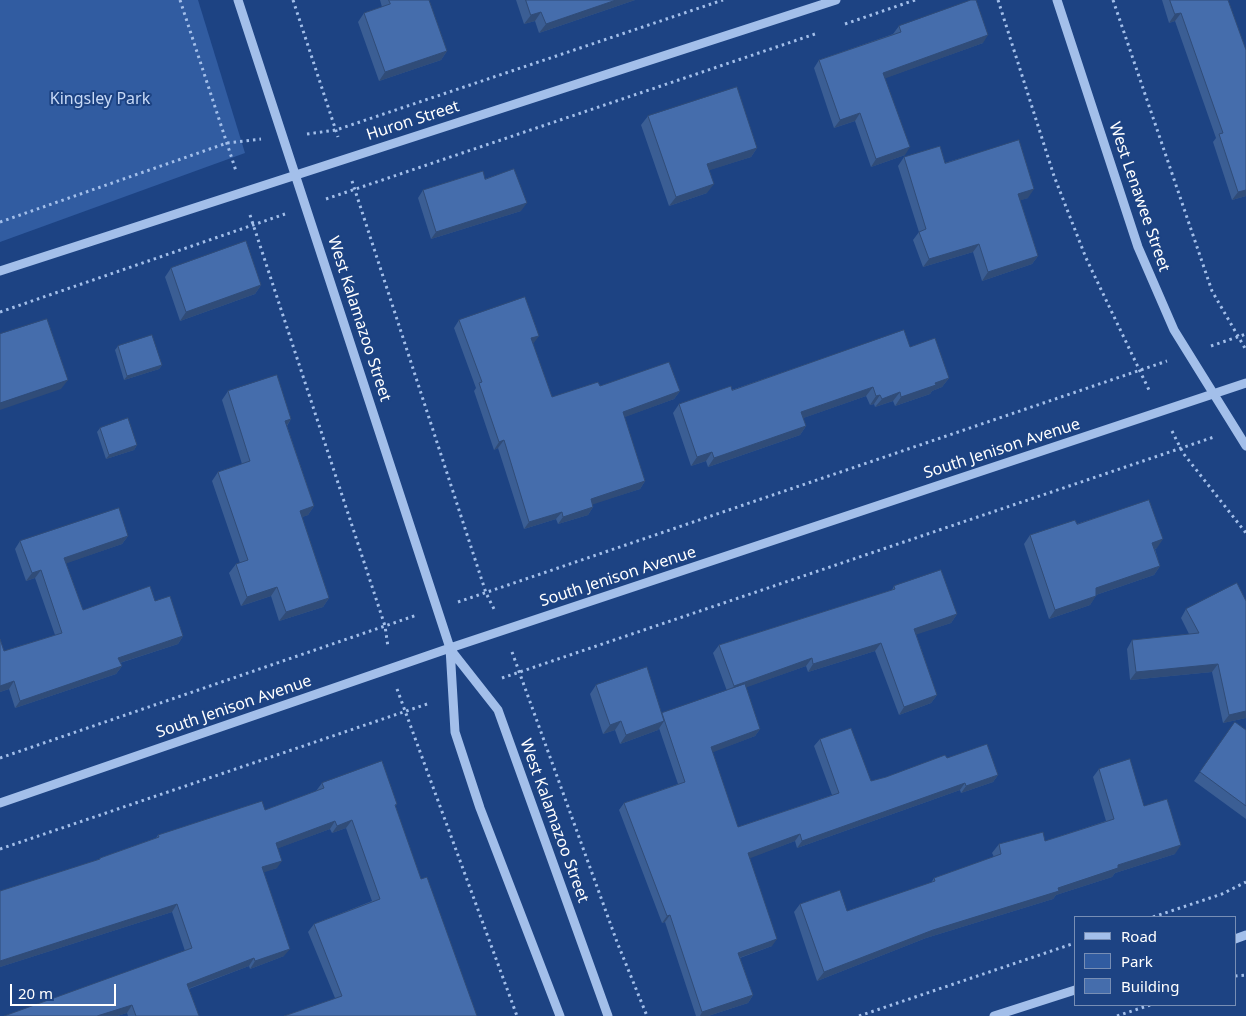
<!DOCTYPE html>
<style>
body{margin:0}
#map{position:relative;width:1246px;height:1016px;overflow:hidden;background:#1d4383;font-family:"Noto Sans",sans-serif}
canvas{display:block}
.legend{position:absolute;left:1074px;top:916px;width:162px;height:90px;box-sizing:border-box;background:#1d4383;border:1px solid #778eb5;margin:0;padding:6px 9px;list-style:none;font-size:15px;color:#fff}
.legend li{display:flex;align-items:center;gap:10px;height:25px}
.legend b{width:25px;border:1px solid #778eb5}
.scale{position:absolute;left:10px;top:984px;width:106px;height:22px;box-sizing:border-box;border:2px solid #fff;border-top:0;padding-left:6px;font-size:15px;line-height:18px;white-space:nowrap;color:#fff;-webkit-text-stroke:4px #1d4383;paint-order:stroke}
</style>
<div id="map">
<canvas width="1246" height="1016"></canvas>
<ul class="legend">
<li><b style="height:6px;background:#a3bfea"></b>Road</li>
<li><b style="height:14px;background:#315ca1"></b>Park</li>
<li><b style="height:14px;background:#456dac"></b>Building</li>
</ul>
<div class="scale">20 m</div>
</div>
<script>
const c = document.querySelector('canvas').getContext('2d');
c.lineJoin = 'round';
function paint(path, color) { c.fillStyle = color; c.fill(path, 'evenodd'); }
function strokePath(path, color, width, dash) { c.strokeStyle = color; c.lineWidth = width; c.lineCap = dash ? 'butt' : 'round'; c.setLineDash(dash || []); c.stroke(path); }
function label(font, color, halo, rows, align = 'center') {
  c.font = font + ' "Noto Sans",sans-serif'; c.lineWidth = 4; c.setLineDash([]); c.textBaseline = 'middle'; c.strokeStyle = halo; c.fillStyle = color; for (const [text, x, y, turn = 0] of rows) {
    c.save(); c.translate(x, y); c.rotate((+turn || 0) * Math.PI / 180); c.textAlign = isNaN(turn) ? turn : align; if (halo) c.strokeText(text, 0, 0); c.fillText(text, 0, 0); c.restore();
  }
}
const green = new Path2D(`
 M0,0H198L245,153L0,242Z`);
const path = new Path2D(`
 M180,0L236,171
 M293,0L338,137
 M998,0L1054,176L1086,258L1149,390
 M1113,0L1212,291L1246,350
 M845,24L915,0
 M307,134L336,130L723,0
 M352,181L486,593L494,609
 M326,199L815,34
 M250,215L385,626L388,647
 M0,222L227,143L261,139
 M0,312L285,214
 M1211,346L1246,334
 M1172,431L1183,453L1246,533
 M458,602L1167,361
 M512,652L617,942L647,1016
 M502,678L1214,437
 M397,689L517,1016
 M0,758L417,615
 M0,849L430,703
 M1153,917L1222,894L1246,882
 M1235,976L1246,975
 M859,1016L1075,943
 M1117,1016L1150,1005`);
const minor = new Path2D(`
 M238,0L450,648L455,732L480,808L560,1016
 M1057,0L1138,247L1174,330L1246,446
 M0,271L836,0
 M450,649L498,710L608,1016
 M0,803L450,648L1246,383
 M1235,939L1246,935
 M994,1016L1075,990`);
const wall = new Path2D(`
 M380,0H429L447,51L441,60L379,81L358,22L364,13L382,7Z
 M516,0H635L539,33L535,21L524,24Z
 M1162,0H1228L1246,50V196L1232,200L1213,142L1216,138L1175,21L1169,23Z
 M899,26L983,43L885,78L905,155L871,167L855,121L834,128L814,68L819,60L893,34Z
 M648,116L757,148L751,157L709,170L707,193L669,206L641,125Z
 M904,157L945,163L1028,198L1020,200L1038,256L1032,264L982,281L973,252L923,267L913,240L919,232L898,166Z
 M485,179L521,211L431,239L418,198L423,190Z
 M171,268L261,285L255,294L180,321L165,277Z
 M459,320L533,344L552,397L600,386L680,391L674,399L624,417L645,481L640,489L592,504L593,507L588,515L558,524L556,519L524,529L498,448L494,450L474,391L476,388L454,328Z
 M118,346L162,365L159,369L124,380L115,350Z
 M910,347L949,378L942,387L932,391L930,394L895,406L893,401L875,407L874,404L870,405L866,396L803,418L806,426L800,435L708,467L706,461L691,466L673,413L679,404L732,390Z
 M228,391L291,419L287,426L314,506L308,515L302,517L329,598L323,607L279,621L271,596L241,606L229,573L236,564L240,563L212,481L218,472L242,464L222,400Z
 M100,428L137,445L134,450L106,459L97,432Z
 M1077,524L1157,548L1155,549L1160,566L1154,575L1096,595L1090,605L1049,619L1024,544L1030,535Z
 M128,536L122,544L66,563L83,610L155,601L183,636L178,644L120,663L122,666L116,674L15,708L9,689L0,692V639L4,651L55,635L35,578L26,581L15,549L20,541Z
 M894,586L957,614L951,623L916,634L937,695L931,703L899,715L875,651L808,672L806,666L746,687L760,729L755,736L712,752L738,827L832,795L814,746L820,739L871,781L886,777L947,758L998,775L993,782L961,793L960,790L797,848L795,841L749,858L772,946L740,958L753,995L748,1003L708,1016H696L665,922L662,923L619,810L624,803L678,784L659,728L658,730L620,744L615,730L603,734L590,694L596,685L662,713L727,691L713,653L719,645L892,590Z
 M1246,601V718L1223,723L1212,672L1130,680L1127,649L1132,640L1189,634L1181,618L1186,609Z
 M1235,722L1246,730V819L1194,781Z
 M1099,769L1144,806L1175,854L1115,873L1112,877L1056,895L1053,899L926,938L817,981L794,912L800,904L847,911L931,883L934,878L994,857L992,853L999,844L1045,841L1106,821L1093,777Z
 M322,783L397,804L395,807L421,879L477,1016L335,998L308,932L314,924L372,901L346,828L332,833L330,829L278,848L277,868L263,872L284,956L250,969L249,966L189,989L199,1016H128L127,1013L117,1016L185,951L172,912L0,967V891L98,860L100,858L156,838L158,835L265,810L316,791Z`);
const shadedWall = new Path2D(`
 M616,0H635L539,33L546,24Z
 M541,12L535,21L524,24L531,15Z
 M1181,13L1175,21L1169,23L1175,14Z
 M988,35L983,43L878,81L883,73Z
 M447,51L441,60L379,81L385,72Z
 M860,113L855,121L834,128L840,120Z
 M910,147L905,155L871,167L876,159Z
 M757,148L751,157L701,173L707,164Z
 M714,184L707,193L669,206L676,197Z
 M1034,189L1028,198L1012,203L1018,194Z
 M1246,190V196L1232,200L1238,192Z
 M527,203L521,211L431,239L436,232Z
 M979,244L973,252L923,267L929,259Z
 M1038,256L1032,264L982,281L988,272Z
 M261,285L255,294L180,321L186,312Z
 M539,336L533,344L531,338Z
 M162,365L159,369L124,380L127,376Z
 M949,378L942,387L932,391L930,394L895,406L901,397L935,383Z
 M68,380L61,389L0,410V403Z
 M873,387L866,396L795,421L801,412Z
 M680,391L674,399L617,420L623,412Z
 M900,392L893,401L875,407L882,399Z
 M880,395L874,404L870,405L876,396Z
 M291,419L285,428V421Z
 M806,426L800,435L708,467L714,458Z
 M504,440L498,448L494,450L499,442Z
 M137,445L134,450L106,459L109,455Z
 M712,452L706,461L691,466L697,457Z
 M645,481L640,489L585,507L591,499Z
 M314,506L308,515L294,520L300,511Z
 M593,507L588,515L558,524L563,517Z
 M562,512L556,519L524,529L529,522Z
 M128,536L122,544L59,566L64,558Z
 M1163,539L1157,548L1146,552L1152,543Z
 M1160,566L1154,575L1090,597L1096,588Z
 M41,570L35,578L26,581L32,573Z
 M277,587L271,596L241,606L247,597Z
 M1096,596L1090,605L1049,619L1055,610Z
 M329,598L323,607L279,621L286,612Z
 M957,614L951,623L909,637L914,629Z
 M183,636L178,644L113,665L118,658Z
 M881,643L875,651L808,672L813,664Z
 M812,658L806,666L728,694L734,686Z
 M1218,664L1212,672L1130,680L1136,672Z
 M122,666L116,674L15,708L20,701Z
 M14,681L9,689L0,692V686Z
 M937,695L931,703L899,715L904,707Z
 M1246,711V718L1223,723L1229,715Z
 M621,721L615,730L603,734L610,725Z
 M664,721L658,730L620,744L626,735Z
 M760,729L755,736L706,755L711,747Z
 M998,775L993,782L961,793L966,786Z
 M965,783L960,790L797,848L802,841Z
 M352,820L346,828L332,833L337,826Z
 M335,821L330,829L271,851L276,843Z
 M800,834L795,841L743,861L748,853Z
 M1181,845L1175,854L1115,873L1112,877L1056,895L1053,899L926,938L817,981L824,972L933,930L1058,888L1118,865Z
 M282,861L277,868L256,875L262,867Z
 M177,904L172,912L0,967V961Z
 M670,915L665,922L662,923L667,916Z
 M777,939L772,946L733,960L738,953Z
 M290,949L284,956L250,969L255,961Z
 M254,958L249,966L182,991L187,984Z
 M753,995L748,1003L708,1016H700L702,1012Z
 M132,1005L127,1013L117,1016H97Z`);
const building = new Path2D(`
 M389,0H429L447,51L385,72L364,13L390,4Z
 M526,0H616L546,24L541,12L531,15Z
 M971,0H976L988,35L883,73L910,147L876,159L860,113L840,120L819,60L901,32L899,26Z
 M1170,0H1228L1246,50V190L1238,192L1219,134L1223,133L1181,13L1175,14Z
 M737,87L757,148L707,164L714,184L676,197L648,116Z
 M1019,140L1034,189L1018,194L1038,256L988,272L979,244L929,259L919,232L926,229L904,157L940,146L945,163Z
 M514,169L527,203L436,232L423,190L483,171L485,179Z
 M246,241L261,285L186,312L171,268Z
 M525,297L539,336L531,338L552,397L598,382L600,386L669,362L680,391L623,412L645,481L591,499L593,507L563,517L562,512L529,522L504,440L499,442L479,383L482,382L459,320Z
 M47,319L68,380L0,403V334Z
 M904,330L910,347L935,338L949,378L935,383L936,385L901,397L900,392L882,399L880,395L876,396L873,387L801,412L806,426L714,458L712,452L697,457L679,404L731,386L732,390Z
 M152,335L162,365L127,376L118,346Z
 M277,375L291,419L285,421L314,506L300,511L329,598L286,612L277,587L247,597L236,564L248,560L218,472L250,461L228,391Z
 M128,418L137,445L109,455L100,428Z
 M1149,500L1163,539L1152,543L1160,566L1096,588V596L1055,610L1030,535L1075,520L1077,524Z
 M119,508L128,536L64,558L83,610L150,586L155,601L170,596L183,636L118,658L122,666L20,701L14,681L0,686V639L4,651L62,633L41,570L32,573L20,541Z
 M941,570L957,614L914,629L937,695L904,707L881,643L813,664L812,658L734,686L719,645L895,589L894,586Z
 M1237,583L1246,601V711L1229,715L1218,664L1136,672L1132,640L1199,633L1186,609Z
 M647,667L664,721L626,735L621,721L610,725L596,685Z
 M745,684L760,729L711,747L738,827L839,793L820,739L851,728L871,781L886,777L945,755L947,758L987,744L998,775L966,786L965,783L802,841L800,834L748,853L777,939L738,953L753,995L702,1012L670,915L667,916L624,803L685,782L662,713Z
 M1235,722L1246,730V806L1200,772Z
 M1130,759L1144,806L1167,799L1181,845L1118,865V868L1058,888L1059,891L933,930L824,972L800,904L840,890L847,911L935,881L934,878L1001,854L999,844L1043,832L1045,841L1114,819L1099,769Z
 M382,761L397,804L395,805L421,879L427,877L477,1016H284L342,996L314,924L380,899L352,820L337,826L335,821L276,843L282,861L262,867L290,949L255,961L254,958L187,984L199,1016H136L132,1005L97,1016H4L192,948L177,904L0,961V891L100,859V858L159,837L158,835L262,801L265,810L324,788L322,783Z`);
const parkNames = [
 ["Kingsley Park",100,99]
];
const streetNames = [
 ["Huron Street",413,121,-18],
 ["West Lenawee Street",1139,197,71],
 ["West Kalamazoo Street",359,319,72],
 ["South Jenison Avenue",1002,449,-18],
 ["South Jenison Avenue",618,577,-18],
 ["South Jenison Avenue",234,707,-19],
 ["West Kalamazoo Street",554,821,70]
];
paint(green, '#315ca1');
strokePath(path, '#a3bfea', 3, [2.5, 4]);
strokePath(minor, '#a3bfea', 9);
paint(wall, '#3b5e94');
paint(shadedWall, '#304c78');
paint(building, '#456dac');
strokePath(building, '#304c78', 1);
label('16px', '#c8daf7', '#1d4383', parkNames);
label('16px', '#fff', '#1d4383', streetNames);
</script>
